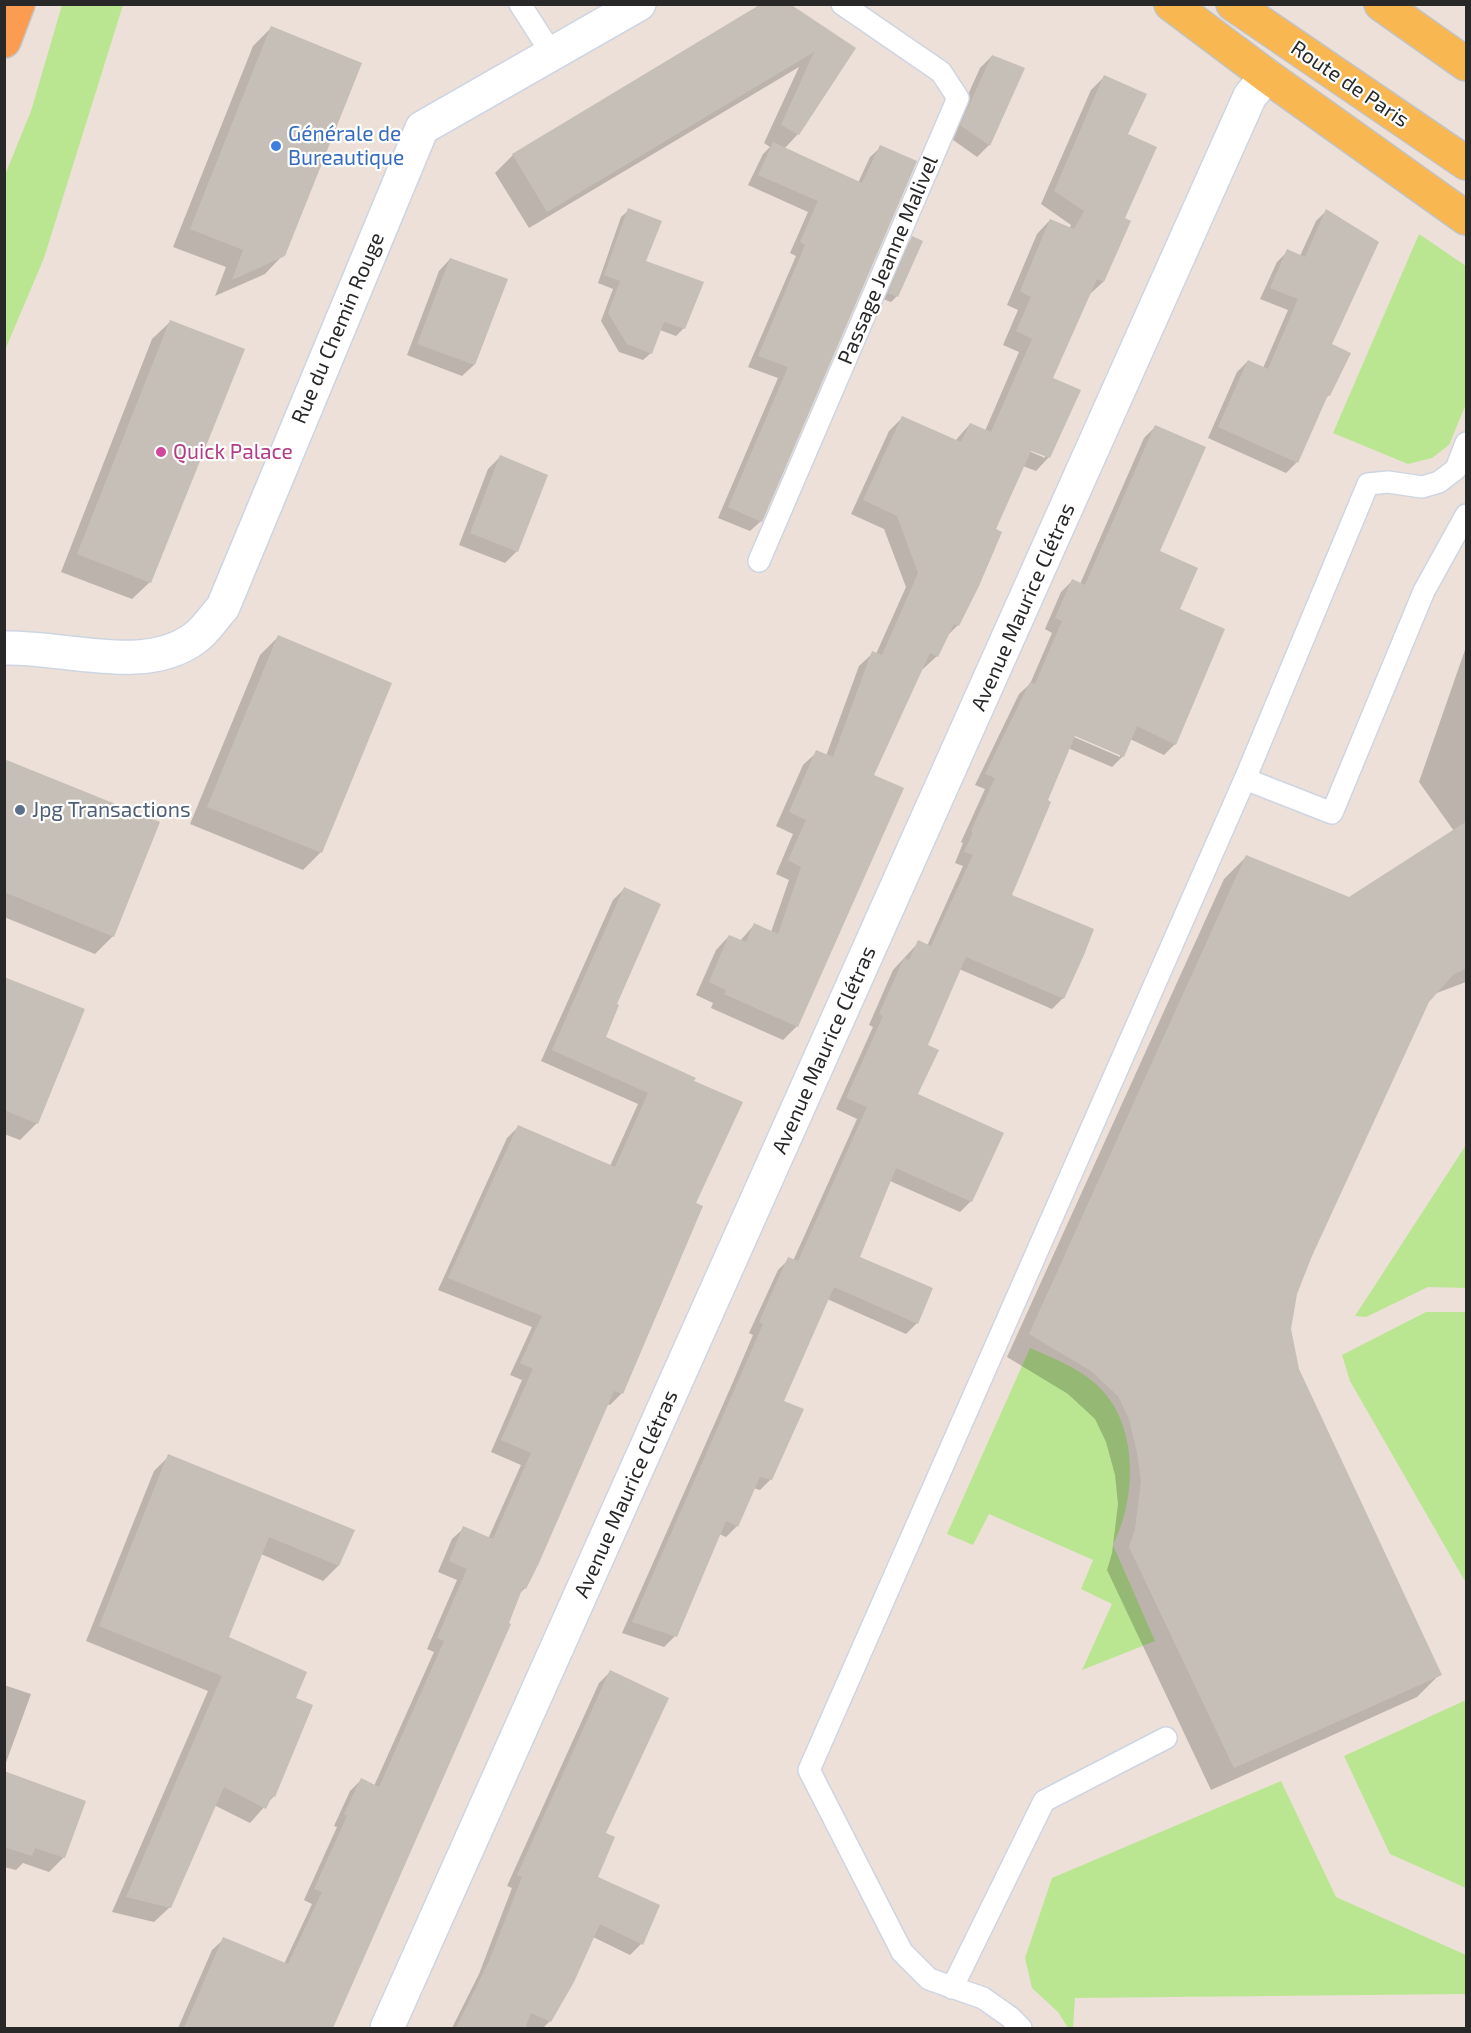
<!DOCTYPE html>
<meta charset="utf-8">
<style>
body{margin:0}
#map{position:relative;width:1471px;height:2033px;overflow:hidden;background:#ece0d8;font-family:"Exo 2",sans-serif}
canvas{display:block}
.frame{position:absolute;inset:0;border:6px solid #282828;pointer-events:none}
</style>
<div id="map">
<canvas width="1471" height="2033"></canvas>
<div class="frame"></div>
</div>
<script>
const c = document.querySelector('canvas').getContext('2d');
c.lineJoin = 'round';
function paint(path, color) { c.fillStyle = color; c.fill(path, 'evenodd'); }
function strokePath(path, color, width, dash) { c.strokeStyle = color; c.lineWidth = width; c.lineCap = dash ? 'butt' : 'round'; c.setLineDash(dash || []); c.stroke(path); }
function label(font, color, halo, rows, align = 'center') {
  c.font = font + ' "Exo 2",sans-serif'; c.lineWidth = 4.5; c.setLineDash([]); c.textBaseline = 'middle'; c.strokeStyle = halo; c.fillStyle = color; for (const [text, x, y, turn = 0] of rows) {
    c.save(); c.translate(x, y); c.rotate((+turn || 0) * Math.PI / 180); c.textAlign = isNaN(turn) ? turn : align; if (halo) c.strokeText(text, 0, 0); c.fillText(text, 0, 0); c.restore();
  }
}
const green = new Path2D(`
 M62,5H123L44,258L5,350V175L31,111Z
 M1419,234L1466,266V404L1449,445L1432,458L1408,464L1333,433Z
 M1466,1145V1288L1428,1287L1366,1317L1355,1316Z
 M1426,1312H1466V1583L1350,1381L1342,1355Z
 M1030,1348C1055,1359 1082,1369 1101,1389C1139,1428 1136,1500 1113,1545L1155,1641L1082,1670L1112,1604L1081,1589L1093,1560L989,1514L973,1545L947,1534Z
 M1466,1700V1888L1390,1854L1344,1756Z
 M1281,1781L1336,1897L1466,1955V1994L1075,1998L1073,2028H1068L1058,2012L1032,1988L1025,1958L1052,1878Z`);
const shadow = new Path2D(`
 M763,4L854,49L798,134L784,149L858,183L870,157L881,147L761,521L750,531L718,518L778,378L748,367L796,256L790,253L808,212L748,185L763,154L770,147L764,143L799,67L529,228L495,173L513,155Z
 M271,28L283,255L265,274L215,296L226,267L173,247L253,46Z
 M992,56L989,145L977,157L949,137L980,68Z
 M1105,76L1126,134L1123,219L1103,282L1089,295L1051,378L1049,457L1036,471L1023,466L994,530L958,625L946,637L937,656L923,669L921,668L872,776L797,1026L783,1040L711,1008L713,1003L696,995L716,950L729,936L740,941L754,925L771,932L789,880L776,874L793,834L776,826L803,765L817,752L826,756L859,666L873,653L876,654L906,587L884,529L851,514L889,431L902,418L955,441L970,424L985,431L1019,352L1003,345L1018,310L1007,305L1037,234L1050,220L1069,229L1071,225L1041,204L1091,90ZM1025,446L1045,455V458L1024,449Z
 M629,210L644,262L684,328L676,336L660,330L651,353L643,360L619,352L601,321L613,289L598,283L621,217Z
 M1326,211L1330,345L1329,395L1324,400L1296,463L1286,473L1208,438L1237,372L1248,361L1263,368L1288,310L1260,299L1277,262L1288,251L1300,256L1316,221Z
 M913,238L921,242L896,297L891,302L883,299L907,244Z
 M450,259L506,280L474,365L462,376L407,355L439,271Z
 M170,322L150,582L132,599L61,572L152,339Z
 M1155,427L1158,552L1178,610L1175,744L1164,755L1130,739L1123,756L1112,767L1068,748L1010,895L1063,998L1052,1009L959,969L926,1046L916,1094L971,1201L960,1212L890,1181L858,1258L917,1323L906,1334L827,1299L782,1402L771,1479L760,1490L753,1488L737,1526L726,1537L719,1534L675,1636L664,1647L622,1633L733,1382L753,1335L749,1333L778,1270L789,1259L793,1261L857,1119L836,1109L873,1027L869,1025L893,970L919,942L927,946L963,866L955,863L963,843L961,842L985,789L975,785L1019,694L1030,684L1052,633L1045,629L1061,592L1072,581L1080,584L1144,438ZM1069,732L1120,753V757L1067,734Z
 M500,457L517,551L505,563L459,545L488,469Z
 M278,637L390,683L320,853L303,870L190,824L260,655Z
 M1466,647V982L1434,994L1428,1002L1311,1256L1295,1294L1289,1329L1298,1369L1440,1674L1417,1697L1211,1790L1107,1570L1112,1553L1118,1504L1115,1475L1106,1442L1095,1419L1068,1394L1007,1357L1224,879L1247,856L1349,899L1454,831L1419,782Z
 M4,761L113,936L95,954L4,917Z
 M624,889L615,1005L604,1037L694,1079V1204L701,1207L621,1394L610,1405L607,1404L525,1588L518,1595L507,1624L509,1625L331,2028H178L212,1950L224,1939L284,1964L312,1904L304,1900L337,1827L334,1826L350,1791L361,1780L374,1786L434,1652L427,1649L457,1580L438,1572L452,1539L464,1528L488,1539L521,1465L491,1452L522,1380L510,1375L532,1327L438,1290L507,1138L518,1127L610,1166L638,1104L541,1061L613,900Z
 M4,978L37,1123L20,1140L4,1134Z
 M169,1456L353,1530L338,1566L323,1581L261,1554L227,1638L294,1699L274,1796L250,1823L214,1805L170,1907L154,1922L112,1912L208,1691L86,1641L154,1471Z
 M610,1672L604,1834L596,1878L641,1944L630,1955L593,1937L550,2021L543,2028H530L524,2026L523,2028H452L479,1974L512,1888L507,1886L599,1683Z
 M4,1685L31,1694L4,1768Z
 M4,1772L64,1857L49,1872L23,1863L16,1870L4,1867Z`);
const building = new Path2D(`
 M761,4H790L856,48L799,135L781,125L814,52L547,212L512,154Z
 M271,26L362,63L285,256L232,280L243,250L190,229Z
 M992,55L1025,68L990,146L960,125Z
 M1104,75L1147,94L1128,134L1157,147L1125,218L1131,221L1104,282L1097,279L1053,378L1081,390L1050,458L1031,451L996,529L1002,532L979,586L959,626L954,624L938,657L930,653L874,775L904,788L798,1027L724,994L726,990L709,982L729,935L746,942L754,923L778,934L801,867L788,860L806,820L789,812L816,750L833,757L872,651L882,655L918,573L897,516L863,500L902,416L961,442L970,423L991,432L1032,339L1016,331L1031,297L1020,291L1050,219L1074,229L1084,211L1054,191Z
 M773,142L862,183L880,145L917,161L762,522L728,507L788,367L758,356L805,245L800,242L818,201L758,175Z
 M628,208L662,221L646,261L704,282L685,329L664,322L652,354L627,344L608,313L620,281L604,275Z
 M1326,209L1379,242L1332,344L1351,353L1330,396L1328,395L1298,463L1218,427L1248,360L1268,369L1298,299L1270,288L1287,249L1305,257Z
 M912,236L923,241L898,297L888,293Z
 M450,258L508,279L475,365L417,344Z
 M170,320L245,349L151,583L77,554Z
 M1155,425L1206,447L1160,551L1198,568L1180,609L1225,629L1176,745L1137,726L1124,757L1075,736L1048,800L1051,802L1012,895L1094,929L1084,955L1064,999L966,957L928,1045L939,1050L918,1094L1004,1133L972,1202L896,1168L860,1257L933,1288L918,1324L834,1287L784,1401L804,1409L772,1480L760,1477L738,1527L726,1521L677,1637L632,1622L743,1370L763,1324L759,1322L788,1257L798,1261L867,1107L846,1098L883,1016L879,1014L904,958L909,960L918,940L931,946L973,855L964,852L973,832L971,831L995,778L985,774L1030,682L1035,684L1062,621L1055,618L1072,579L1085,585Z
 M500,455L548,475L518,552L470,533Z
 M278,635L392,683L322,853L207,807Z
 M4,759L160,822L114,937L4,892Z
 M1467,821V968L1454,974L1429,1002L1312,1256L1297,1294L1291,1329L1299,1369L1442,1675L1234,1768L1129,1547L1135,1529L1141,1481L1137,1452L1129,1419L1118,1396L1091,1371L1029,1334L1246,855L1349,897Z
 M624,887L661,904L617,1004L619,1005L606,1037L696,1078L694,1081L743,1102L696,1203L703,1206L623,1394L614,1391L539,1563L526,1589L523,1587L509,1623L511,1624L333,2028H184L223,1937L288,1964L322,1892L314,1889L347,1816L344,1814L361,1778L379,1787L444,1641L437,1638L467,1569L449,1561L463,1526L493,1539L531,1453L501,1440L533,1369L520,1363L542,1316L448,1278L518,1125L615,1167L648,1093L552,1050Z
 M4,977L85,1009L38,1124L4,1110Z
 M168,1454L355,1530L339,1566L269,1537L229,1637L307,1672L296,1698L313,1705L275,1797L272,1796L266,1809L224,1787L171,1908L126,1897L222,1676L99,1626Z
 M610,1670L669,1698L606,1833L615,1837L598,1877L660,1905L643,1945L600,1924L574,1982L551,2022L531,2013L525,2028H456L489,1961L522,1877L517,1875Z
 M4,1771L86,1801L65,1858L35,1848L32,1856L4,1847Z`);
const service = new Path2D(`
 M520,4L552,54
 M1466,443L1456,469L1439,482L1422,487L1388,482L1368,484L1245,779L1332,813L1424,591L1466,515
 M759,561L958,98L941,72L842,4
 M952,1988L1044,1801L1166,1738
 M1021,2028L1010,2017L983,1998L929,1979L902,1952L809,1770L1245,779`);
const minor = new Path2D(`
 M4,648C63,646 145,676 195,638C206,630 214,617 223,607L422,128L639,4
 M387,2028L1250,96L1267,76`);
const primary = new Path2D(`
 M1171,4L1267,76L1466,218
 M1233,4L1466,163
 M1381,4L1466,64`);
const trunk = new Path2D(`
 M4,41L18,4`);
const markers = [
 [276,146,6,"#3f7fe0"],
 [161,452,6,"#d1479c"],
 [20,810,6,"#5c6f8a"]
];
const streetNames = [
 ["Route de Paris",1350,84,34],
 ["Passage Jeanne Malivel",888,260,-67],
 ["Rue du Chemin Rouge",338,328,-67],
 ["Avenue Maurice Clétras",1023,607,-66],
 ["Avenue Maurice Clétras",824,1050,-66],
 ["Avenue Maurice Clétras",626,1494,-66]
];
const shopNames = [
 ["Générale de",288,134],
 ["Bureautique",288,158]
];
const hotelNames = [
 ["Quick Palace",173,452]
];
const serviceNames = [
 ["Jpg Transactions",32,810]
];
paint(green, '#bbe691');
paint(shadow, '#0003');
paint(building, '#c5bfb7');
strokePath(service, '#ced5e2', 24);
strokePath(minor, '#ced5e2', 36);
strokePath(primary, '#c3c3c3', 36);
strokePath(trunk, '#c3c3c3', 36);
strokePath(service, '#fff', 21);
strokePath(minor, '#fff', 33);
strokePath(primary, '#f8b751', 33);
strokePath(trunk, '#fc9c50', 33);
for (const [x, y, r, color] of markers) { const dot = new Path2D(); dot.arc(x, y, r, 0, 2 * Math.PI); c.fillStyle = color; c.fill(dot); strokePath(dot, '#fff', 2); }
label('21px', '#282828', '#fff', streetNames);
label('21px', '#366cbe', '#fff', shopNames, 'left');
label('21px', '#b23c85', '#fff', hotelNames, 'left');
label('21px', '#4e5e75', '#fff', serviceNames, 'left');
</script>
